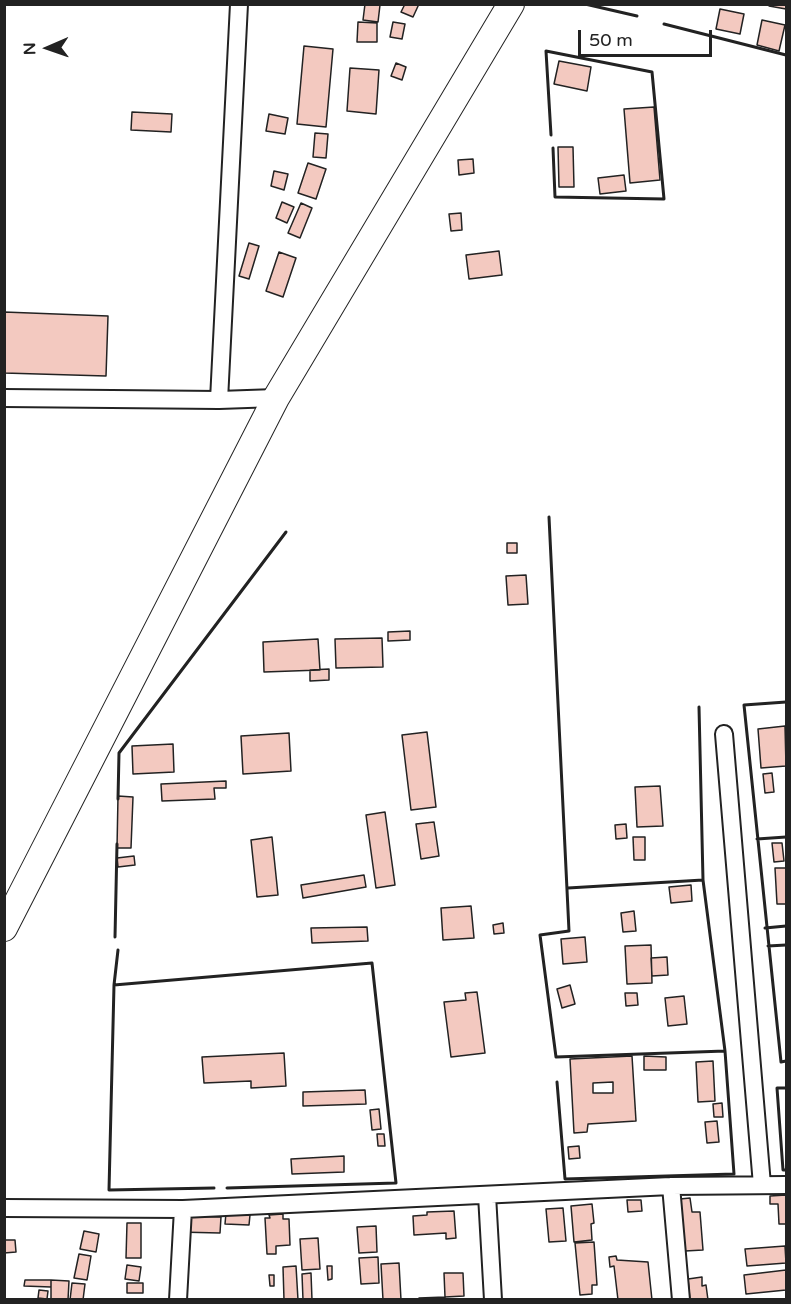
<!DOCTYPE html>
<style>
body{margin:0}
#map{position:relative;width:791px;height:1304px;overflow:hidden;background:#fff;font-family:"Varela Round",sans-serif}
canvas{display:block}
.frame{position:absolute;inset:0;border:6px solid #222;pointer-events:none}
.north{position:absolute;left:18px;top:18px;width:60px;height:60px;-webkit-text-stroke:4px #fff;paint-order:stroke;rotate:268deg;font-size:16px;font-weight:700;line-height:24px;text-align:center;color:#222}
.north::after{content:'';display:block;margin:auto;width:21px;height:27px;background:#222;clip-path:polygon(50% 0,100% 100%,50% 72%,0 100%)}
.scale{position:absolute;left:578px;top:30px;width:134px;height:27px;box-sizing:border-box;border:3px solid #222;border-top:0;padding-left:8px;font-size:18px;line-height:21px;white-space:nowrap;color:#222;-webkit-text-stroke:4px #fff;paint-order:stroke}
</style>
<div id="map">
<canvas width="791" height="1304"></canvas>
<div class="frame"></div>
<div class="north">N</div>
<div class="scale">50 m</div>
</div>
<script>
const c = document.querySelector('canvas').getContext('2d');
c.lineJoin = 'round';
function paint(path, color) { c.fillStyle = color; c.fill(path, 'evenodd'); }
function strokePath(path, color, width, dash) { c.strokeStyle = color; c.lineWidth = width; c.lineCap = dash ? 'butt' : 'round'; c.setLineDash(dash || []); c.stroke(path); }
const building = new Path2D(`
 M365,4L380,5L378,22L363,20Z
 M405,4H419L413,17L401,12Z
 M770,4H786V9L769,6Z
 M720,9L744,14L740,34L716,29Z
 M762,20L785,25L779,51L757,45Z
 M358,22L377,23V42H357Z
 M393,22L405,24L402,39L390,37Z
 M304,46L333,49L326,127L297,124Z
 M559,61L591,67L587,91L554,84Z
 M396,63L406,67L402,80L391,76Z
 M350,68L379,70L376,114L347,111Z
 M654,107L660,180L630,183L624,109Z
 M132,112L172,114L171,132L131,130Z
 M269,114L288,118L285,134L266,131Z
 M315,133L328,134L326,158L313,157Z
 M558,147H573L574,187H559Z
 M473,159L474,173L459,175L458,160Z
 M308,163L326,169L316,199L298,193Z
 M274,171L288,174L284,190L271,186Z
 M624,175L626,191L600,194L598,178Z
 M282,202L294,207L287,223L276,218Z
 M301,203L312,208L300,238L288,233Z
 M461,213L462,230L451,231L449,214Z
 M249,243L259,246L249,279L239,276Z
 M499,251L502,275L469,279L466,255Z
 M279,252L296,258L283,297L266,291Z
 M4,312L108,316L106,376L4,373Z
 M507,543H517V553H507Z
 M526,575L528,604L508,605L506,576Z
 M410,631V640L388,641V632Z
 M382,638L383,667L336,668L335,639Z
 M318,639L320,670L264,672L263,642Z
 M329,669V680L310,681V670Z
 M785,726L786,766L761,768L758,729Z
 M427,732L436,807L411,810L402,735Z
 M289,733L291,771L243,774L241,736Z
 M173,744L174,772L133,774L132,746Z
 M772,773L774,792L765,793L763,774Z
 M226,781V788H214L215,799L162,801L161,784Z
 M660,786L663,826L637,827L635,787Z
 M118,796L133,797L131,848H117Z
 M385,812L395,885L376,888L366,815Z
 M434,822L439,856L421,859L416,824Z
 M626,824L627,838L616,839L615,825Z
 M272,837L278,895L257,897L251,840Z
 M633,837H645V860H634Z
 M772,843H782L784,861L774,862Z
 M134,856L135,865L118,867L117,858Z
 M775,868H786V904H777Z
 M364,875L366,887L303,898L301,885Z
 M691,885L692,901L671,903L669,887Z
 M471,906L474,938L443,940L441,908Z
 M634,911L636,931L623,932L621,913Z
 M503,923L504,933L494,934L493,925Z
 M367,927L368,941L312,943L311,928Z
 M585,937L587,962L563,964L561,939Z
 M651,945L652,983L627,984L625,946Z
 M667,957L668,975L652,976L651,958Z
 M570,985L575,1004L562,1008L557,989Z
 M477,992L485,1053L451,1057L444,1002L466,1000L465,993Z
 M625,993H637L638,1005L626,1006Z
 M684,996L687,1024L668,1026L665,998Z
 M284,1053L286,1086L251,1088V1081L204,1083L202,1057Z
 M632,1056L636,1121L588,1124L587,1132L574,1133L570,1059ZM613,1082V1093H593V1083Z
 M644,1056L666,1057V1070H644Z
 M713,1061L715,1101L698,1102L696,1062Z
 M365,1090L366,1104L303,1106V1092Z
 M722,1103L723,1117H714L713,1104Z
 M379,1109L381,1129L372,1130L370,1110Z
 M717,1121L719,1142L707,1143L705,1122Z
 M377,1134H384L385,1146H378Z
 M579,1146L580,1158L569,1159L568,1147Z
 M344,1156V1172L292,1174L291,1159Z
 M786,1195V1224H779L778,1204H770V1196Z
 M690,1198L692,1212H700L703,1250L685,1251L680,1199Z
 M627,1200H641L642,1211L628,1212Z
 M592,1204L594,1223L591,1224L592,1240L574,1242L571,1206Z
 M563,1208L566,1241L549,1242L546,1209Z
 M454,1211L456,1238L446,1239V1233L414,1235L413,1216L427,1215V1212Z
 M226,1213L250,1215L249,1225L225,1224Z
 M283,1214V1219H289L290,1245L276,1246V1254H267L265,1218H270L269,1215Z
 M179,1216L221,1217L220,1233L178,1232Z
 M127,1223H141V1258H126Z
 M376,1226L377,1252L359,1253L357,1227Z
 M84,1231L99,1234L96,1252L80,1249Z
 M318,1238L320,1269L302,1270L300,1239Z
 M4,1240H15L16,1252L4,1253Z
 M594,1242L597,1285H592V1294L580,1295L575,1243Z
 M785,1246L786,1263L747,1266L745,1249Z
 M79,1254L91,1256L87,1280L74,1278Z
 M616,1256L617,1260L648,1262L652,1300H618L614,1266L610,1267L609,1257Z
 M378,1257L379,1283L361,1284L359,1258Z
 M399,1263L401,1300H383L381,1264Z
 M127,1265L141,1267L139,1281L125,1279Z
 M296,1266L298,1300H284L283,1267Z
 M327,1266H332V1279L328,1280Z
 M786,1270V1290L746,1294L744,1275Z
 M311,1273L312,1300H303L302,1274Z
 M444,1273H463L464,1296L445,1297Z
 M269,1275H274V1286H270Z
 M702,1277V1286L706,1285L708,1300H690L688,1279Z
 M25,1280H51V1287L24,1286Z
 M51,1280L69,1281L68,1300H51Z
 M72,1283L85,1284L83,1300H70Z
 M127,1283H143V1293H127Z
 M39,1290L48,1291L47,1299L38,1298Z
 M445,1297V1300H419V1298Z`);
const minor = new Path2D(`
 M4,398L219,400L276,398
 M219,400L239,4
 M724,734L762,1185
 M671,1186L681,1300
 M487,1195L493,1300
 M4,1208L183,1209L671,1186L786,1185
 M178,1300L183,1209`);
const primary = new Path2D(`
 M4,928L276,398L511,4`);
const wall = new Path2D(`
 M585,4L637,16
 M664,24L786,55
 M551,135L546,51L652,72L664,199L555,197L553,148
 M549,517L569,931L540,935L556,1057L725,1051L734,1174L565,1179L557,1082
 M786,702L744,705L781,1062L786,1061
 M699,707L703,880L725,1051
 M118,799L119,753L286,532
 M757,839L786,837
 M568,888L703,880
 M765,928L786,926
 M115,937L117,844
 M768,946L786,945
 M114,985L118,950
 M786,1088H777L783,1170H786
 M214,1188L109,1190L114,985L372,963L396,1183L227,1188`);
paint(building, '#f3c9c0');
strokePath(building, '#222', 1.5);
strokePath(minor, '#222', 20);
strokePath(primary, '#222', 28);
strokePath(minor, '#fff', 16);
strokePath(primary, '#fff', 26);
strokePath(wall, '#222', 3);
</script>
